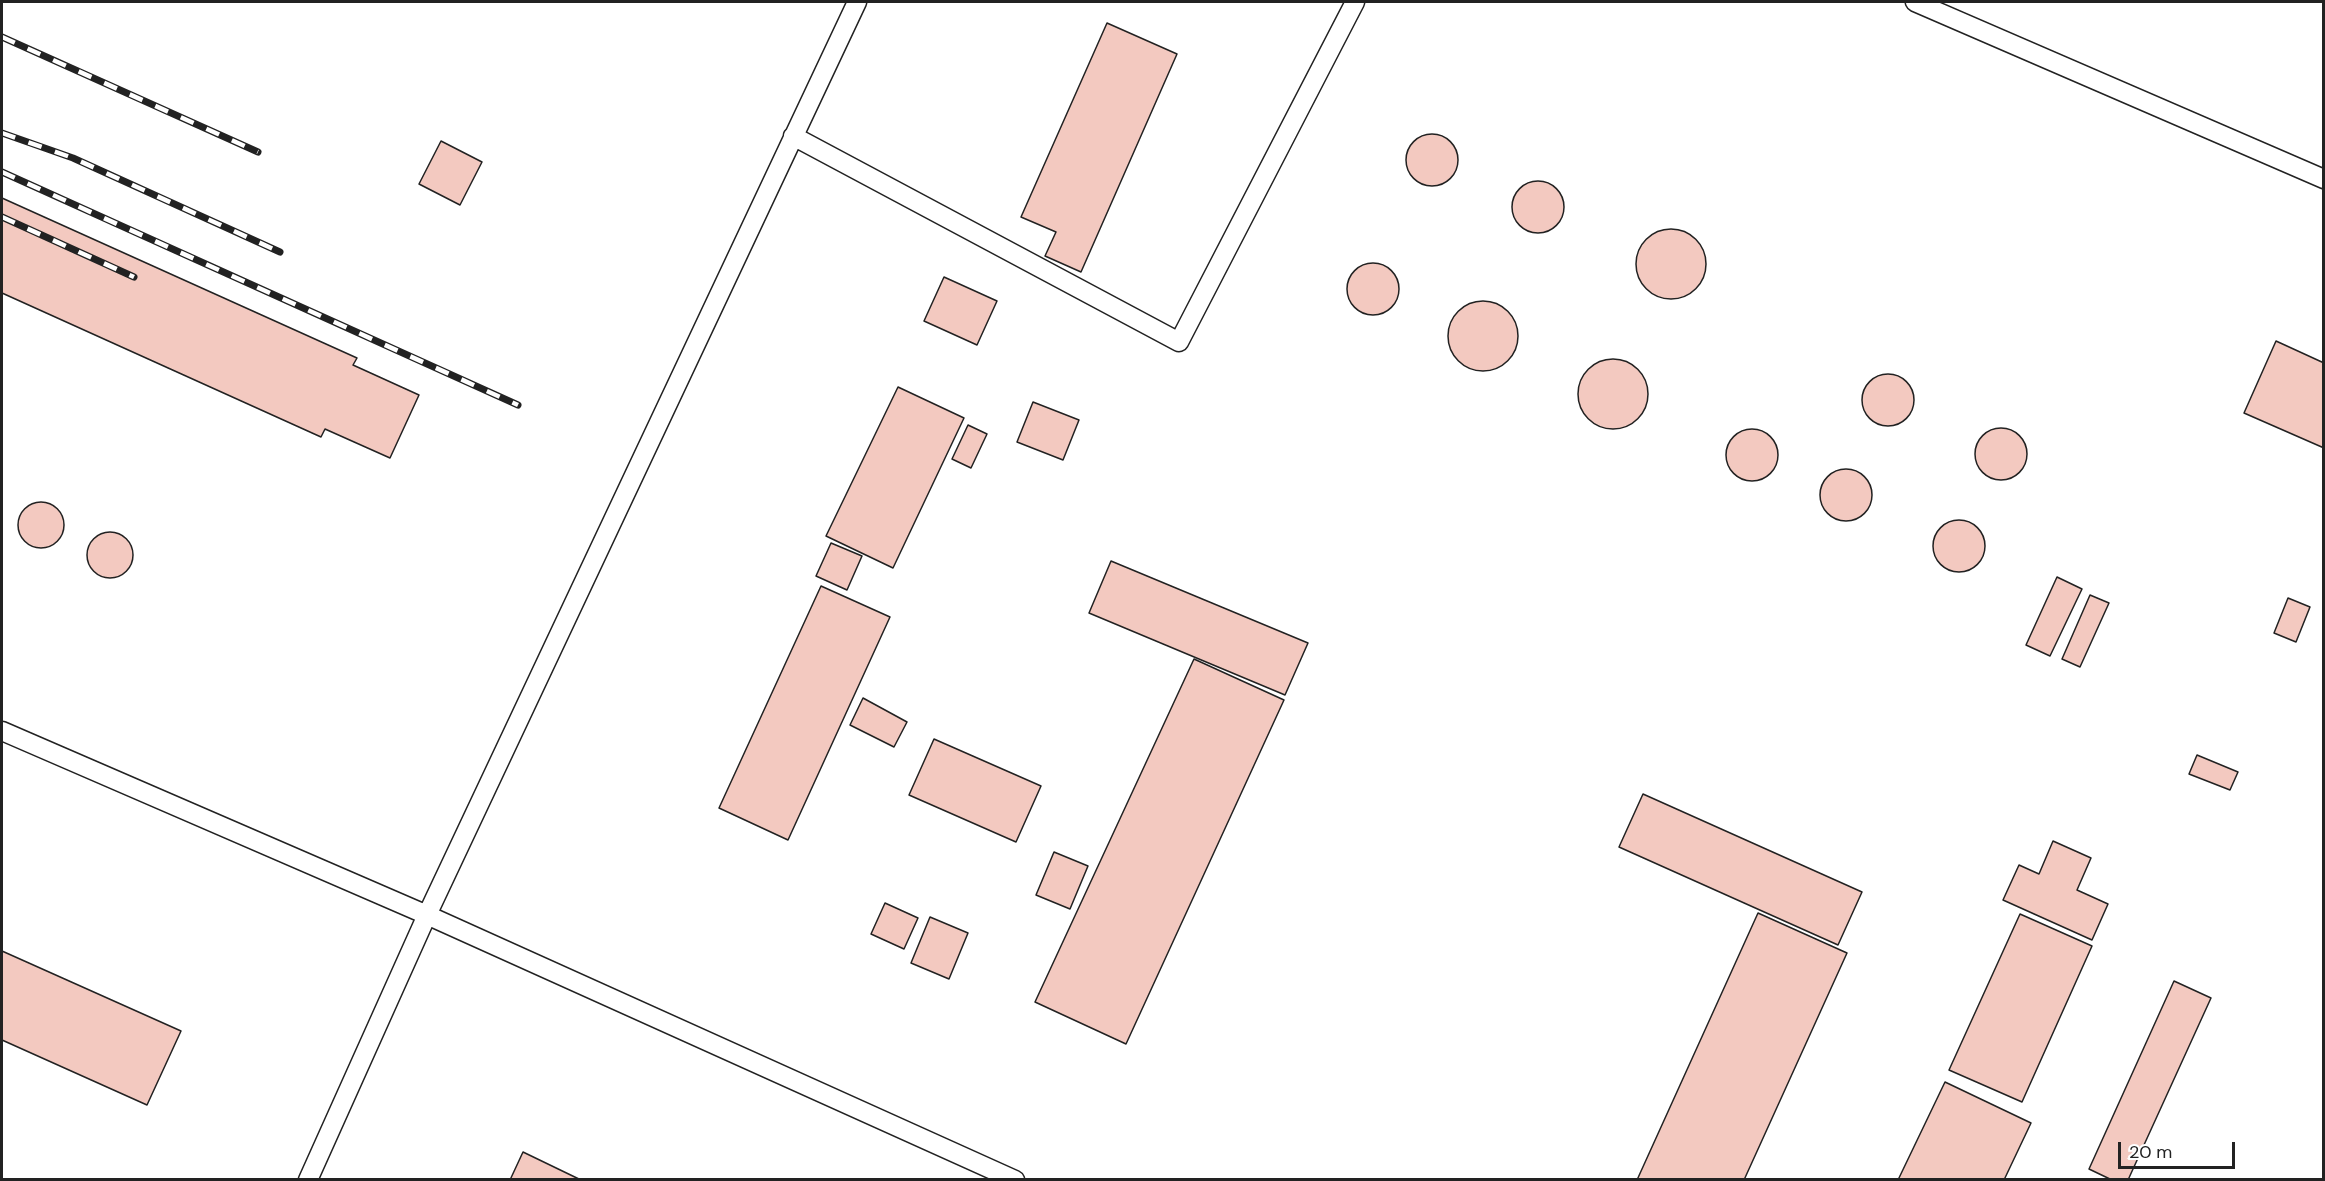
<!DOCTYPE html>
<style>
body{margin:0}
#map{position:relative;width:2325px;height:1181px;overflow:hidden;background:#fff;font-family:"DM Sans",sans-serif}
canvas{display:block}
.frame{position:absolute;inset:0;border:3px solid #222;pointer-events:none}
.scale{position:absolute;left:2118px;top:1142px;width:117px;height:27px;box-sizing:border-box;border:3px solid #222;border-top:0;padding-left:8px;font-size:18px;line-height:21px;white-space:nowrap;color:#222;-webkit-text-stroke:4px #fff;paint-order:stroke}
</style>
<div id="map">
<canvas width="2325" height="1181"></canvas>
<div class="frame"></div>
<div class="scale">20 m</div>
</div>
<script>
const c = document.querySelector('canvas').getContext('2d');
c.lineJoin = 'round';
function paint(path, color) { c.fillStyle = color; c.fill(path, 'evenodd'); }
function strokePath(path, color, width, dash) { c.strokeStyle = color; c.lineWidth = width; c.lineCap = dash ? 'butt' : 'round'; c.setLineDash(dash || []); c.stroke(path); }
const building = new Path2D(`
 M1107,23L1177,54L1081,272L1045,256L1056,232L1021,217Z
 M1406 160a26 26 0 1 1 52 0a26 26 0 1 1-52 0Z
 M441,141L482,162L460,205L419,184Z
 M1512 207a26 26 0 1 1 52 0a26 26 0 1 1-52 0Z
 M2,198L357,358L353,365L419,395L390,458L325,429L321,437L2,293Z
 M1636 264a35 35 0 1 1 70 0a35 35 0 1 1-70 0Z
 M1347 289a26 26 0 1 1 52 0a26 26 0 1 1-52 0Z
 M944,277L997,301L977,345L924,321Z
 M1448 336a35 35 0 1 1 70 0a35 35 0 1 1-70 0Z
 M2276,341L2324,363V448L2244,413Z
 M1578 394a35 35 0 1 1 70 0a35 35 0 1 1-70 0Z
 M1862 400a26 26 0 1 1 52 0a26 26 0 1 1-52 0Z
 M898,387L964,418L893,568L826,536Z
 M1033,402L1079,420L1063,460L1017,442Z
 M968,425L987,434L971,468L952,459Z
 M1975 454a26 26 0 1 1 52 0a26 26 0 1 1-52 0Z
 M1726 455a26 26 0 1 1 52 0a26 26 0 1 1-52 0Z
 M1820 495a26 26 0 1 1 52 0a26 26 0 1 1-52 0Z
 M18 525a23 23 0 1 1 46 0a23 23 0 1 1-46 0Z
 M1933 546a26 26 0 1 1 52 0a26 26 0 1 1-52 0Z
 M87 555a23 23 0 1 1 46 0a23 23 0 1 1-46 0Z
 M831,543L862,556L847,590L816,576Z
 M1111,561L1308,643L1285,695L1089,613Z
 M2057,577L2082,589L2050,656L2026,645Z
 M821,586L890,617L788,840L719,808Z
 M2090,595L2109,603L2080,667L2062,659Z
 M2288,598L2310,607L2296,642L2274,633Z
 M1194,659L1284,700L1126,1044L1035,1002Z
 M863,698L907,722L894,747L850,725Z
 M934,739L1041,786L1016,842L909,795Z
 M2197,755L2238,772L2230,790L2189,774Z
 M1643,794L1862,892L1838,945L1619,847Z
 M2053,841L2091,858L2077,890L2108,904L2092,940L2003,900L2019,865L2039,874Z
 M1054,852L1088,866L1070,909L1036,895Z
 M885,903L918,918L904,949L871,934Z
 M1758,913L1847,953L1744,1180H1637Z
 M2020,914L2092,946L2022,1102L1949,1070Z
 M930,917L968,933L949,979L911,963Z
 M2,951L181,1031L147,1105L2,1040Z
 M2174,981L2211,998L2128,1180H2112L2089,1169Z
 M1945,1082L2031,1123L2004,1180H1898Z
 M523,1152L581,1180H510Z`);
const service = new Path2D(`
 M1915,2L2324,179
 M793,136L1179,342L1355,2
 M2,731L427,915L1015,1180
 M308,1180L427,915L857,2`);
const rail = new Path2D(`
 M2,37L258,152
 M2,133L73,158L280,252
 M2,172L518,405
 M2,217L134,277`);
paint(building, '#f3c9c0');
strokePath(building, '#222', 1.5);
strokePath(service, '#222', 21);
strokePath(service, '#fff', 18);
strokePath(rail, '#222', 7);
strokePath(rail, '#fff', 4.5, [14]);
</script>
